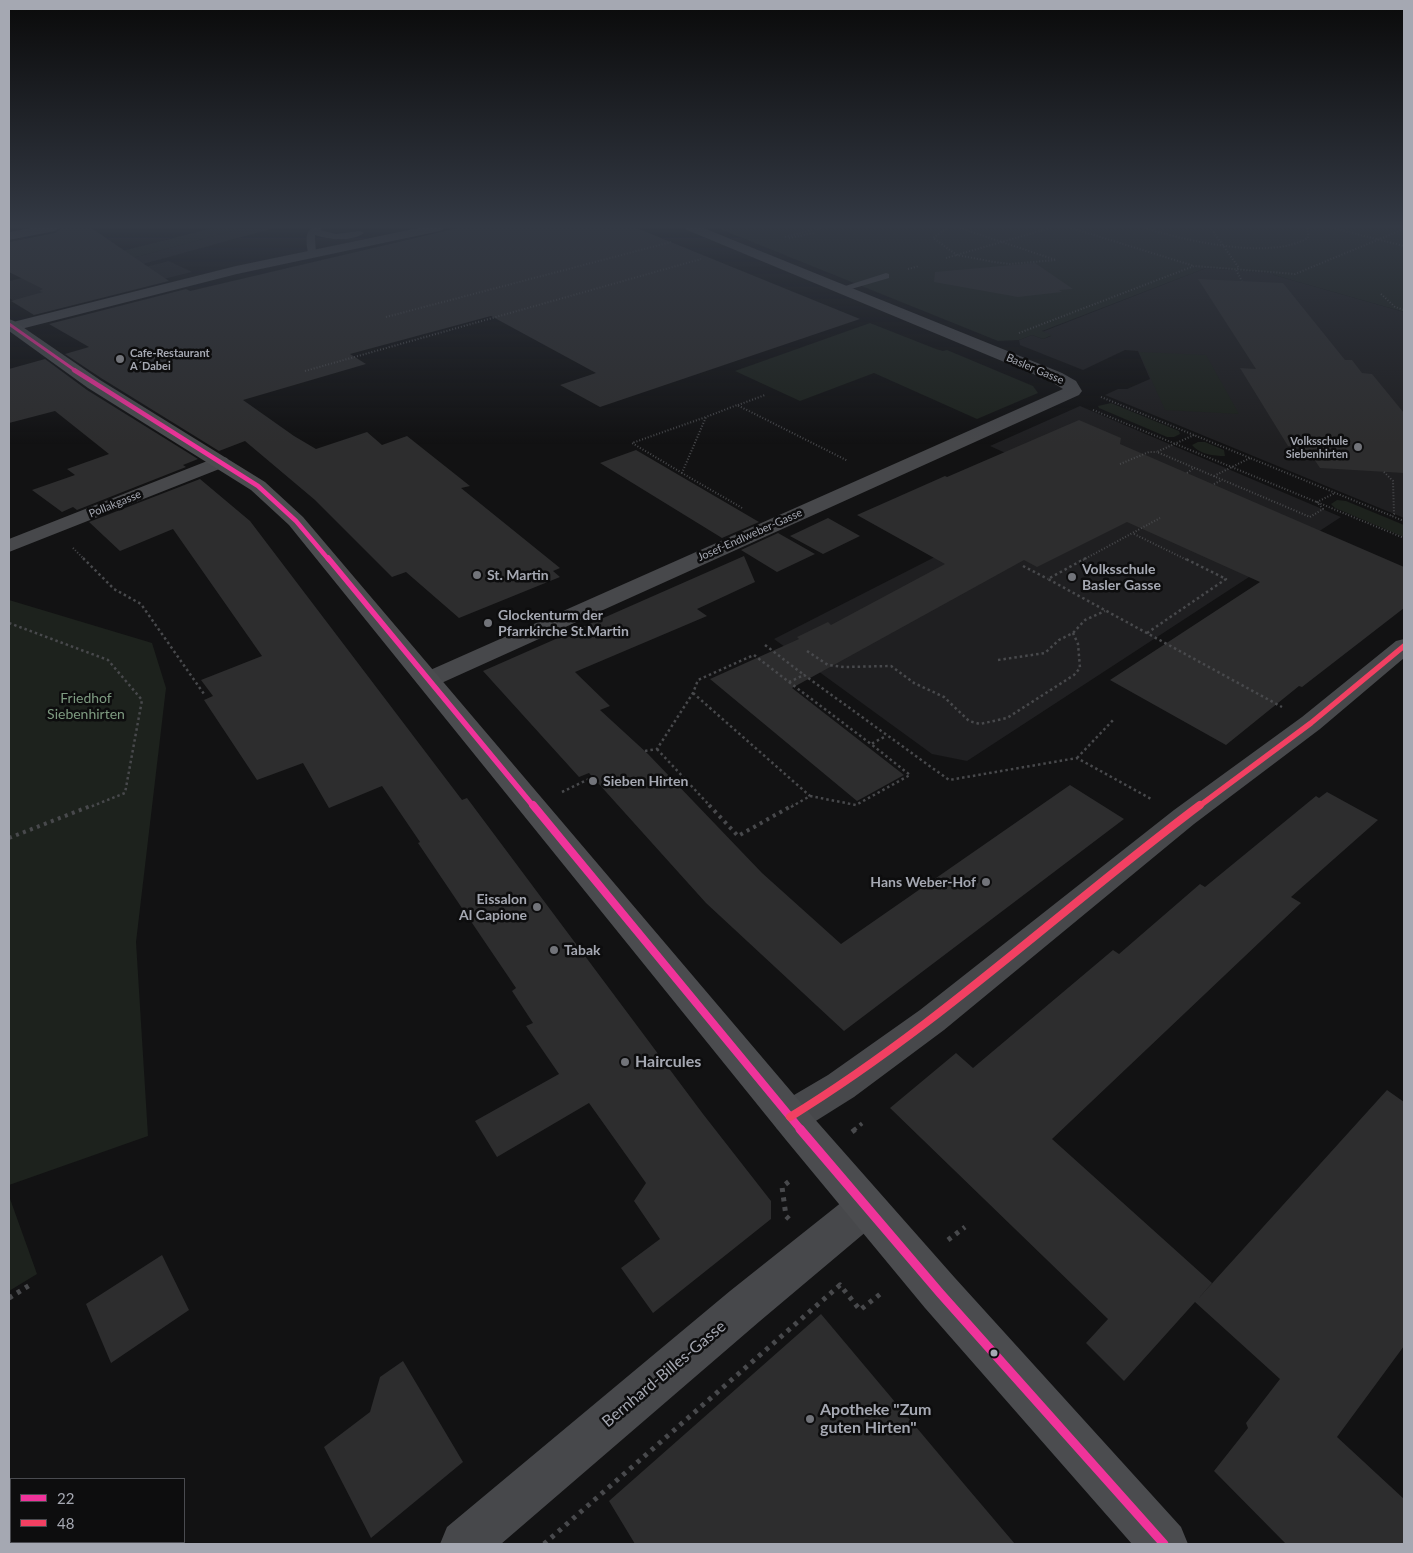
<!DOCTYPE html>
<meta charset="utf-8">
<style>
body{margin:0}
#map{position:relative;width:1413px;height:1553px;overflow:hidden;background:#121213;font-family:Lato,sans-serif}
canvas{display:block}
.frame{position:absolute;inset:0;border:10px solid #a5a8b2;pointer-events:none}
.legend{position:absolute;left:10px;top:1478px;width:175px;height:65px;box-sizing:border-box;background:#0d0d0e;border:1px solid #4a4b50;margin:0;padding:6px 9px;list-style:none;font-size:15px;color:#a5a8b2}
.legend li{display:flex;align-items:center;gap:10px;height:25px}
.legend b{width:25px;border:1px solid #4a4b50}
</style>
<div id="map">
<canvas width="1413" height="1553"></canvas>
<div class="frame"></div>
<ul class="legend">
<li><b style="height:6px;background:#ef339a"></b>22</li>
<li><b style="height:6px;background:#f24062"></b>48</li>
</ul>
</div>
<script>
const c = document.querySelector('canvas').getContext('2d');
c.lineJoin = 'round';
function paint(path, color) { c.fillStyle = color; c.fill(path, 'evenodd'); }
function strokePath(path, color, width, dash) { c.strokeStyle = color; c.lineWidth = width; c.lineCap = dash ? 'butt' : 'round'; c.setLineDash(dash || []); c.stroke(path); }
function label(font, color, halo, rows, align = 'center') {
  c.font = font + ' Lato,sans-serif'; c.lineWidth = 5; c.setLineDash([]); c.textBaseline = 'middle'; c.strokeStyle = halo; c.fillStyle = color; for (const [text, x, y, turn = 0] of rows) {
    c.save(); c.translate(x, y); c.rotate((+turn || 0) * Math.PI / 180); c.textAlign = isNaN(turn) ? turn : align; if (halo) c.strokeText(text, 0, 0); c.fillText(text, 0, 0); c.restore();
  }
}
const built = new Path2D(`
 M247,227H278L74,283L62,277Z
 M169,261L192,272L164,279L14,301L9,298V281L43,273L50,291Z
 M1206,268L1273,273L1274,275L1404,312V518L1105,395L1118,389H1127L1150,379L1138,351L1125,350L1083,370L1020,345L1019,340L1032,335L1043,339L1051,336L1042,332Z
 M1080,406L1341,517L967,761L932,754L774,639L1076,485L990,446Z`);
const green = new Path2D(`
 M217,227H247L63,277L122,251Z
 M715,227H1404V312L1274,275L1273,273L1206,268L1042,331L1052,335L1043,339L1032,335L1019,340L998,341Z
 M870,323L936,349L943,351L947,350L1033,386L1038,393L977,419L874,373L800,401L735,371Z
 M1139,352L1206,355L1239,414L1165,410Z
 M1111,403L1179,431L1180,434L1174,437H1167L1099,408L1098,406Z
 M1198,442H1205L1224,450L1225,456C1214,456 1199,454 1192,445Z
 M1337,500L1346,501L1404,525V537L1335,508L1331,504Z
 M9,600L152,643L166,688L136,942L148,1136L9,1185Z
 M9,1196L37,1274L9,1291Z`);
const building = new Path2D(`
 M63,227H90L169,281L34,315L11,301L43,292L39,291L43,289L9,272V242L55,233Z
 M462,227H634L860,319L600,407L560,385L596,373L491,316L350,354L366,364L243,400L294,436L316,449L367,432L382,445L407,436L470,486L461,488L560,568L553,571L560,577L459,618L406,572L392,577L315,500L245,441L219,451L101,378L65,354L89,347L49,324L186,289L190,291Z
 M1035,263L1073,289L1059,290L1062,292L1018,297L934,282L935,272Z
 M1198,279L1283,283L1345,360H1352L1362,373L1372,374L1404,413V473L1320,468L1310,453H1306L1302,447L1288,446L1240,368L1256,369Z
 M45,359L87,390L198,459L183,465L186,467L77,510L73,507L62,512L32,490L75,475L67,469L109,454L55,411L9,423V369Z
 M1079,420L1121,438L1120,444L1404,567V608L1302,687L1299,686L1226,745L1110,680L1260,582L1127,522L1037,567L1024,560L792,688L904,775L857,801L710,679L799,639L797,637L828,622L831,625L945,564L857,515L945,476L947,477Z
 M636,450L759,522L722,538L600,463Z
 M200,479L250,521L462,800L467,798L703,1114L771,1201V1219L653,1313L621,1268L660,1239L634,1201L646,1183L589,1103L497,1157L475,1121L559,1074L526,1026L533,1023L512,991L516,988L418,843L420,842L382,786L329,808L303,763L257,780L204,700L213,696L201,680L262,656L173,529L120,551L89,522Z
 M828,518L860,536L823,554L790,536Z
 M778,533L815,554L777,572L741,550Z
 M744,556L755,582L697,609L707,616L575,672L610,706L600,710L648,754L762,873L841,944L1070,785L1124,819L844,1031L706,903L589,773L579,777L483,671Z
 M1327,792L1378,820L1291,897L1301,903L1052,1139L1212,1283L1197,1300L1387,1090L1404,1102V1346L1337,1437L1404,1499V1544H1286L1214,1471L1248,1428L1246,1423L1280,1379L1195,1302L1124,1381L1086,1343L1108,1319L890,1108L956,1053L973,1068L1113,950L1119,954L1200,884L1205,887L1316,796L1319,798Z
 M162,1255L189,1310L111,1363L86,1304Z
 M821,1314L964,1484L1015,1544H635L609,1501Z
 M403,1361L463,1462L371,1538L324,1447L370,1412L380,1377Z`);
const pathFar3 = new Path2D(`
 M949,227L933,238L957,255L994,262L1010,264L1056,260L957,227
 M1068,227L1194,266
 M1141,227C1184,240 1268,261 1308,238V227
 M1210,227L1239,268L1236,270L1242,281
 M1329,227L1404,246
 M785,237L824,227
 M789,238L814,233
 M946,258L1054,227
 M908,269L919,266
 M1381,294L1395,307L1404,310
 M386,317L671,242
 M1019,333L1194,266L1295,274L1404,229
 M305,371L701,259
 M1101,397L1404,521
 M738,405L765,395
 M1093,410L1404,538
 M1194,435L1157,452L1310,517L1323,509L1317,502L1335,493
 M1120,464L1149,452H1157
 M1384,472L1393,481L1394,514L1392,516
 M682,473L632,443L706,417
 M1187,473L1194,468
 M1214,476L1250,458
 M1214,484L1222,480
 M742,508L682,473L706,417L737,405L848,461
 M1134,534L1187,560
 M73,548L85,560
 M1083,560L1160,518`);
const pathFar2 = new Path2D(`
 M83,558L114,589L141,604L204,694
 M1086,558L1048,579L1282,707
 M1023,566L1048,579
 M9,623L108,660L142,700L125,793L90,807
 M1147,633L1226,579L1184,558
 M765,645L804,675
 M807,651L828,665L844,667L891,666L914,683L944,697L969,721L980,724L1007,718L1074,675L1080,668L1078,644L1073,633
 M998,660L1045,653L1059,640L1073,633L1085,620L1105,611
 M789,682L871,744
 M693,693L810,796
 M657,749L711,807
 M645,751L657,749L693,693L698,680L754,655L789,682L804,675L949,780L1077,758L1153,800
 M1077,758L1114,719
 M562,792L593,777
 M791,807L810,796L856,805L910,775L871,744L886,736`);
const pathFar1 = new Path2D(`
 M709,805L738,836L793,805
 M9,838L93,805
 M854,1130L865,1121`);
const path = new Path2D(`
 M852,1132L856,1129
 M789,1219L786,1216L782,1187L792,1179
 M948,1240L965,1227
 M9,1298L30,1285
 M544,1544L840,1285L860,1310L884,1291`);
const service = new Path2D(`
 M315,227H323L320,230L336,234L360,231L364,233C351,242 330,240 315,235L316,254L312,257L308,254C307,243 303,231 315,227Z
 M886,273L889,274V278L841,292L836,289Z`);
const minor = new Path2D(`
 M37,227H61L55,231L9,240V232Z
 M423,227H446L440,231L237,274L17,330L9,331V323L236,266Z
 M685,227H701L1062,373L1076,381L1082,391L1079,395L437,685L428,688L419,685L416,680L419,675L1063,389L1050,381L687,230Z
 M220,456L227,458L229,462L227,466L9,552V539Z
 M1404,639V658L1320,729L1194,824L944,1030L854,1097L803,1129L790,1134L777,1129L772,1117L777,1105L828,1075L920,1010L1174,810L1302,717L1396,641Z
 M866,1188L880,1194L886,1207L880,1220L760,1321L501,1544H440L447,1527L730,1291L852,1194Z`);
const secondary = new Path2D(`
 M9,319L14,321L100,380L265,482L303,517L812,1116L955,1278L1181,1527L1188,1544H1132L925,1308L786,1140L289,525L251,490L88,388L9,331Z`);
const bus1Far4 = new Path2D(`
 M9,324L76,371`);
const bus1Far3 = new Path2D(`
 M74,370L258,486L296,521L329,560`);
const bus1Far2 = new Path2D(`
 M328,558L534,807`);
const bus1Far1 = new Path2D(`
 M533,805L801,1130`);
const bus1 = new Path2D(`
 M800,1129L940,1293L1164,1544`);
const bus2Far1 = new Path2D(`
 M1198,807L1311,723L1404,646`);
const bus2 = new Path2D(`
 M790,1117C937,1027 1062,908 1200,805`);
const markers = [
 [120,359,5,"#72747a"],
 [1358,447,5,"#72747a"],
 [477,575,5,"#72747a"],
 [1072,577,5,"#72747a"],
 [488,623,5,"#72747a"],
 [593,781,5,"#72747a"],
 [986,882,5,"#72747a"],
 [537,907,5,"#72747a"],
 [554,950,5,"#72747a"],
 [625,1062,5,"#72747a"],
 [994,1353,4.5,"#a5a8b2"],
 [810,1419,5,"#72747a"]
];
const farPoinames = [
 ["Cafe-Restaurant",130,353],
 ["A´Dabei",130,366],
 ["Volksschule",1348,441,"right"],
 ["Siebenhirten",1348,454,"right"]
];
const farStreetnames = [
 ["Basler Gasse",1035,369,23],
 ["Pollakgasse",115,504,-22],
 ["Josef-Endlweber-Gasse",750,535,-24]
];
const poiNames = [
 ["Volksschule",1082,569],
 ["Basler Gasse",1082,585],
 ["St. Martin",487,575],
 ["Glockenturm der",498,615],
 ["Pfarrkirche St.Martin",498,631],
 ["Sieben Hirten",603,781],
 ["Hans Weber-Hof",976,882,"right"],
 ["Eissalon",527,899,"right"],
 ["Al Capione",527,915,"right"],
 ["Tabak",564,950]
];
const parkNames = [
 ["Friedhof",86,698],
 ["Siebenhirten",86,714]
];
const nearPoinames = [
 ["Haircules",635,1062],
 ["Apotheke \"Zum",820,1410],
 ["guten Hirten\"",820,1428]
];
const nearStreetnames = [
 ["Bernhard-Billes-Gasse",664,1374,-40]
];
paint(built, '#1f1f21');
paint(green, '#1d221d');
paint(building, '#2d2d2e');
strokePath(pathFar3, '#48494c', 2, [1, 2]);
strokePath(pathFar2, '#48494c', 2.5, [2.5, 3]);
strokePath(pathFar1, '#48494c', 4, [3, 4.5]);
strokePath(path, '#48494c', 5, [4, 5.5]);
paint(service, '#47484b');
paint(minor, '#47484b');
paint(secondary, '#4b4c4f');
strokePath(bus1Far4, '#ef339a', 3);
strokePath(bus1Far3, '#ef339a', 4.5);
strokePath(bus1Far2, '#ef339a', 5.5);
strokePath(bus1Far1, '#ef339a', 8);
strokePath(bus1, '#ef339a', 9);
strokePath(bus2Far1, '#f24062', 5.5);
strokePath(bus2, '#f24062', 8);
const sky = c.createLinearGradient(0, 0, 0, 444);
sky.addColorStop(0, '#0a0a0a');
sky.addColorStop(0.51, '#333944');
sky.addColorStop(1, '#33394400');
c.fillStyle = sky;
c.fillRect(0, 0, 1413, 444);
for (const [x, y, r, color] of markers) { const dot = new Path2D(); dot.arc(x, y, r, 0, 2 * Math.PI); c.fillStyle = color; c.fill(dot); strokePath(dot, '#0d0d0e', 2); }
label('bold 11px', '#a5a8b2', '#0d0d0e', farPoinames, 'left');
label('11px', '#a5a8b2', '#0d0d0e', farStreetnames);
label('bold 14px', '#a5a8b2', '#0d0d0e', poiNames, 'left');
label('14px', '#7e9b81', '#0d0d0e', parkNames);
label('bold 16px', '#a5a8b2', '#0d0d0e', nearPoinames, 'left');
label('16px', '#a5a8b2', '#0d0d0e', nearStreetnames);
</script>
